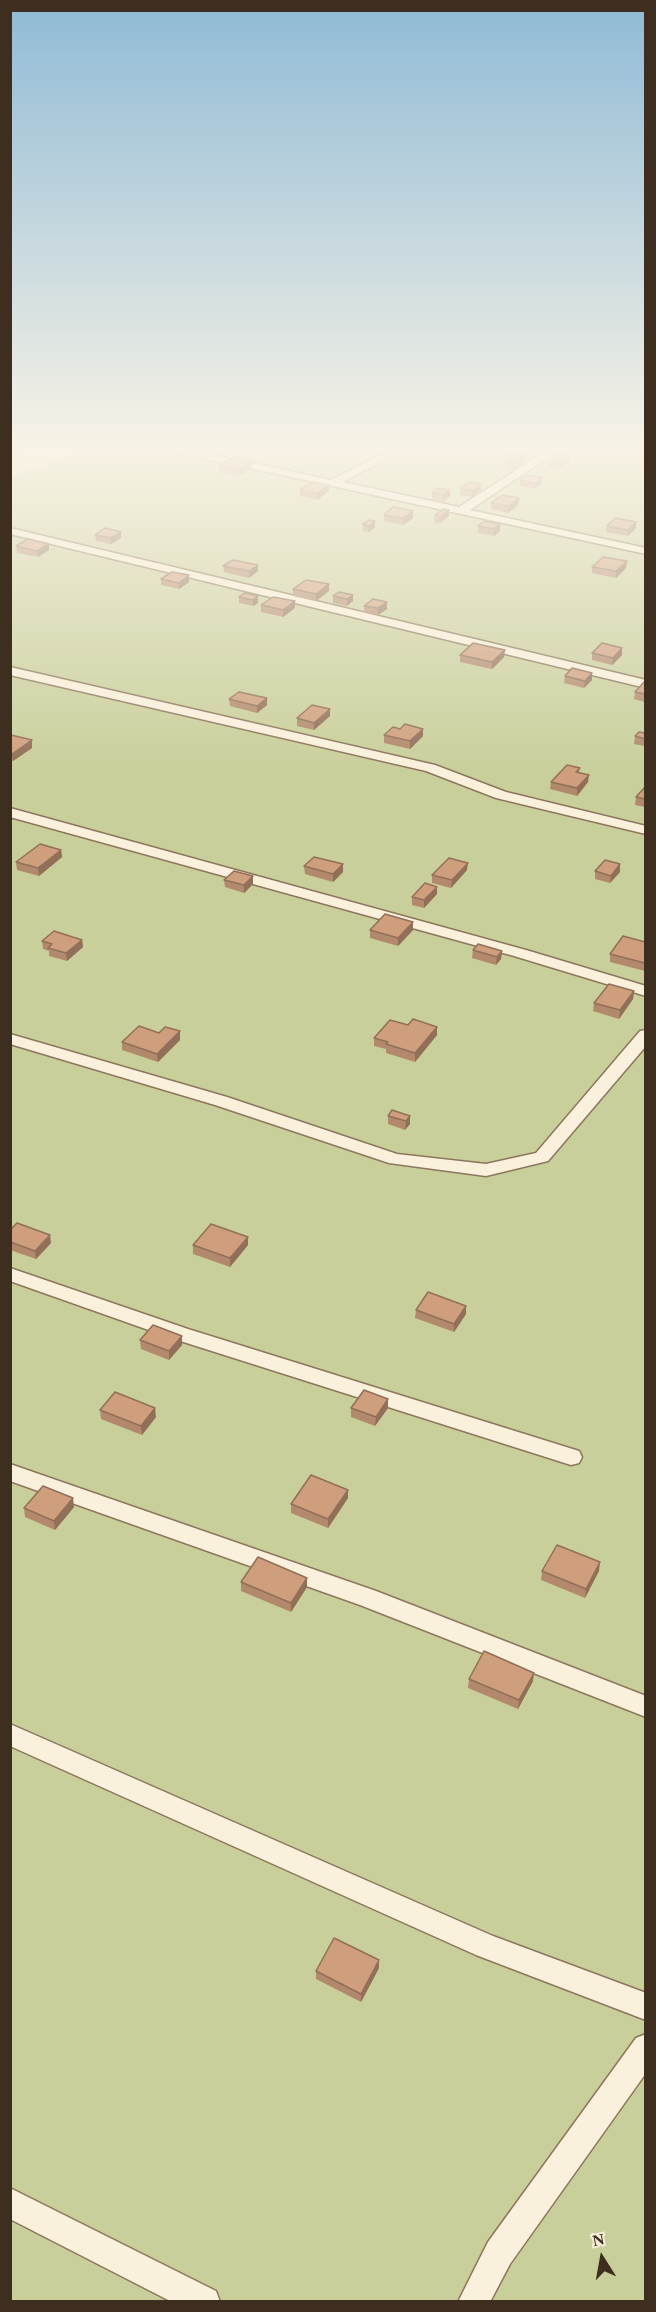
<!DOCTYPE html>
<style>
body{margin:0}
#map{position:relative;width:656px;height:2312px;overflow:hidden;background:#f0e4c8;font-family:Georgia,serif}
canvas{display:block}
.frame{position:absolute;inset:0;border:12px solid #3d2e20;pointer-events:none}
.north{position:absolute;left:572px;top:2228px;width:60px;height:60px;-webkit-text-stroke:4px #f7eed8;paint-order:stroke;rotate:349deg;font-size:16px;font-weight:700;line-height:24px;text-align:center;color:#3d2e20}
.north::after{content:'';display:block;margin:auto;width:21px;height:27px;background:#3d2e20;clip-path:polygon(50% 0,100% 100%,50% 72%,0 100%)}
</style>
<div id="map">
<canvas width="656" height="2312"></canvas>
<div class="frame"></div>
<div class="north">N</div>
</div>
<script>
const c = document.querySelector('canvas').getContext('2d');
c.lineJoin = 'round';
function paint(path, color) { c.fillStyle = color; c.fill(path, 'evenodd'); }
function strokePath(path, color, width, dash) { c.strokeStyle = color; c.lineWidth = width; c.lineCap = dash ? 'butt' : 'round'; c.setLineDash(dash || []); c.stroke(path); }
const green = new Path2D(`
 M83,449H645V2301L11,2302V478Z`);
const lane = new Path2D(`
 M10,449H21L10,455Z
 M170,449H187L331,480L392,449H404L343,482L459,507L549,449H560L470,510L646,548V554L175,452Z
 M10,528L646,680V688L10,534Z
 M10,667L435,765L506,792L646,826V834L496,798L426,771L10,675Z
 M10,808L526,950L646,986V996L514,956L10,817Z
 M646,1030V1046L548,1161L486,1176L389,1163L215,1105L10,1044V1034L227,1097L397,1154L486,1164L536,1153L640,1031Z
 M10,1268L188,1329L579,1451L582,1457L579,1463L571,1465L174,1339L10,1281Z
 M10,1464L376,1591L646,1696V1717L360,1605L10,1481Z
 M10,1724L493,1936L646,1993V2020L476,1955L10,1746Z
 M646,2034V2073L510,2264L490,2302H458L488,2242L636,2038Z
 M10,2188L216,2291L220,2302H172L10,2219Z`);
const wall = new Path2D(`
 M515,451L526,459L521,462V466L515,471L507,469V463L510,461L509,460L510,454Z
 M570,456L569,462L561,469L548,467L549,461Z
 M219,466L252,467L239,476L219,472Z
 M542,478L541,484L535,489L520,486V480Z
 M481,484V490L472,497L460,495V488Z
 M300,490L329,491L317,500L300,496Z
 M432,493L450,496L443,502L432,500Z
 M491,503L518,505L508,513L491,509Z
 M384,515L413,518L403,525L384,521Z
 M435,515L449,516L440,523L434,522Z
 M375,521V527L369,532L363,531V524Z
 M636,522V528L628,536L606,532L607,526Z
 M500,524V531L494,536L478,533V526Z
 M95,535L121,538L111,544L96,541Z
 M49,544V550L38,557L17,553L16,546Z
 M258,565V571L249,578L224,572L223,566Z
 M592,567L626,568L616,578L592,573Z
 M189,575V582L179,589L161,585V579Z
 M293,589L329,591L316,601L293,596Z
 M339,592L353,601L347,606L333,603V596Z
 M258,596V603L253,606L239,603V597Z
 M295,601V608L283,617L261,612V605Z
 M387,602V609L378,615L364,612V606Z
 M622,648V655L612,665L592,660V653Z
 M460,655L504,657L492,669L460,662Z
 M592,673V680L584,688L564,683L565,676Z
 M645,682V702L634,699L635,692Z
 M229,699L267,705L257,713L230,706Z
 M330,716L314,730L297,726V718Z
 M400,729H423V736L410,749L384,743V735Z
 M645,733V746L634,744L635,736Z
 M10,736L32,740V748L13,761L10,760Z
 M580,768L579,772L588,782L577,796L550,789L551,782Z
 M645,787V807L635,805L636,797Z
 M61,850L62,857L39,876L17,870L16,862Z
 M343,864V872L333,882L305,874L304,866Z
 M620,864V872L610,883L595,879V871Z
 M467,870L451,888L432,883V875Z
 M224,880L253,884L244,893L225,887Z
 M437,887V894L424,908L412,905V897Z
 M413,922V930L398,946L370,938V930Z
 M82,940L83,947L67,961L49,956V951L43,949L42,941Z
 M645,942V971L610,962V954Z
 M473,950L502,951L501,959L496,965L472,958Z
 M634,991L633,999L619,1019L593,1011L594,1003Z
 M180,1031V1040L158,1062L122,1050V1042L159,1033Z
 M437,1035L415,1062L386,1053V1049L374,1046V1038Z
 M392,1110L410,1124L405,1130L388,1124V1116Z
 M10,1230L51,1243L36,1259L10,1250Z
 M193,1245H248L230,1267L193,1254Z
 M466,1306V1314L454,1332L415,1318L416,1310Z
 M182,1336V1345L169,1360L141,1349L140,1340Z
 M351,1408H388L375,1426L351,1417Z
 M100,1410L156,1417L142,1435L101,1419Z
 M348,1498L328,1528L291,1513V1504Z
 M74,1507L55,1530L25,1517L24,1508Z
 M542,1571H599L585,1598L541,1580Z
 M307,1578V1587L291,1612L241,1591V1582Z
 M469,1679L533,1681L518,1709L468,1688Z
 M379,1960V1968L361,2002L316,1979V1971Z`);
const shadedWall = new Path2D(`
 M526,453V459L521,463V456Z
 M570,456L569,462L561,469L562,463Z
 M521,460V466L515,471L516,465Z
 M252,461V467L239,476V469Z
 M542,478L541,484L535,489V483Z
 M481,484V490L472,497L473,491Z
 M329,485V491L317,500V493Z
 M450,490V496L443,502V495Z
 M519,498L518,505L508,513L509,506Z
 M449,510V516L440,523L441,516Z
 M413,511V518L403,525V518Z
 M375,521V527L369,532V526Z
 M636,522V528L628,536V530Z
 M500,524V531L494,536V529Z
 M121,532V538L111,544V538Z
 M49,544V550L38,557L37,551Z
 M627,561L626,568L616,578V571Z
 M258,565V571L249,578V571Z
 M189,575V582L179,589V583Z
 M329,584V591L316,601V594Z
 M353,595V601L347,606V599Z
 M258,596V603L253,606V600Z
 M295,601V608L283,617V610Z
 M387,602V609L378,615V608Z
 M622,648V655L612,665L613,658Z
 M505,650L504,657L492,669V662Z
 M592,673V680L584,688L585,681Z
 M267,698V705L257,713V706Z
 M330,709V716L314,730V723Z
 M423,729V736L410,749V741Z
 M32,740V748L13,761L12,754Z
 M589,775L588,782L577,796V788Z
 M61,850L62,857L39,876L38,868Z
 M468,863L467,870L451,888L452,880Z
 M343,864V872L333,882V874Z
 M620,864V872L610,883L611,876Z
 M253,876V884L244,893V885Z
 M437,887V894L424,908V900Z
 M413,922V930L398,946V938Z
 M82,940L83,947L67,961L66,953Z
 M502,951L501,959L496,965L497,957Z
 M634,991L633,999L619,1019L620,1010Z
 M437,1027V1035L415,1062V1053Z
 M180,1031V1040L158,1062L157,1054Z
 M410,1116V1124L405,1130L406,1121Z
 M50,1235L51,1243L36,1259L35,1251Z
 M248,1237V1245L230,1267V1258Z
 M466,1306V1314L454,1332V1324Z
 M182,1336V1345L169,1360V1351Z
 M388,1399V1408L375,1426L376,1417Z
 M155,1408L156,1417L142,1435L141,1426Z
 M348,1490V1498L328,1528V1519Z
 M73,1498L74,1507L55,1530L54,1521Z
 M600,1562L599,1571L585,1598L586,1589Z
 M307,1578V1587L291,1612V1603Z
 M534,1673L533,1681L518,1709L519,1700Z
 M379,1960V1968L361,2002V1994Z`);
const building = new Path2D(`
 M515,451L526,453L521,456L510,454Z
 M557,454L570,456L562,463L549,461Z
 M233,457L252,461L239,469L219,466Z
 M513,459L521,460L516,465L507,463Z
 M526,475L542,478L535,483L520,480Z
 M313,482L329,485L317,493L300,490Z
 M469,482L481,484L473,491L460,488Z
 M439,488L450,490L443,495L432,493Z
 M502,495L519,498L509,506L491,503Z
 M393,507L413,511L403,518L384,515Z
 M443,509L449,510L441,516L435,515Z
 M615,518L636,522L628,530L607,526Z
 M369,520L375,521L369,526L363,524Z
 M484,521L500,524L494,529L478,526Z
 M105,528L121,532L111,538L95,535Z
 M28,539L49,544L37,551L16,546Z
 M603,557L627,561L616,571L592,567Z
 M233,560L258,565L249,571L223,566Z
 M172,572L189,575L179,583L161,579Z
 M306,580L329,584L316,594L293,589Z
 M339,592L353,595L347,599L333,596Z
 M244,593L258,596L253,600L239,597Z
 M273,597L295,601L283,610L261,605Z
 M373,599L387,602L378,608L364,606Z
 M473,643L505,650L492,662L460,655Z
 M602,643L622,648L613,658L592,653Z
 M572,668L592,673L585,681L565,676Z
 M644,682H645V694L635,692Z
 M239,692L267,698L257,706L229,699Z
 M312,705L330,709L314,723L297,718Z
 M405,724L423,729L410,741L384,735L393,727L400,729Z
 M639,732L645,733V739L635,736Z
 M11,735L32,740L12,754L10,753V736Z
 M567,765L580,768L576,772L589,775L577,788L551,782Z
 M645,787V799L636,797Z
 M40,844L61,850L38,868L16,862Z
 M314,857L343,864L333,874L304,866Z
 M449,858L468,863L452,880L432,875Z
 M605,860L620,864L611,876L595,871Z
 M234,871L253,876L244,885L224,880Z
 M425,883L437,887L424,900L412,897Z
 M385,914L413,922L398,938L370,930Z
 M54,931L82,940L66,953L48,948L52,944L42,941Z
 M623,936L645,942V963L610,954Z
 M478,944L502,951L497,957L473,950Z
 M609,984L634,991L620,1010L594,1003Z
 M413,1019L437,1027L415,1053L386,1044L388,1042L374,1038L390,1020L408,1025Z
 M139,1026L159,1033L165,1027L180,1031L157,1054L122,1042Z
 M392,1110L410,1116L406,1121L388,1116Z
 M17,1223L50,1235L35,1251L10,1242V1230Z
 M211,1224L248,1237L230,1258L193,1245Z
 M428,1292L466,1306L454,1324L416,1310Z
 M153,1325L182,1336L169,1351L140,1340Z
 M364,1390L388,1399L376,1417L351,1408Z
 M115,1392L155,1408L141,1426L100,1410Z
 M311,1475L348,1490L328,1519L291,1504Z
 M43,1486L73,1498L54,1521L24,1508Z
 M557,1545L600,1562L586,1589L542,1571Z
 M258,1557L307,1578L291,1603L241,1582Z
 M484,1651L534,1673L519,1700L469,1679Z
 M334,1938L379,1960L361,1994L316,1971Z`);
paint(green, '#c9cf9b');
strokePath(lane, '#8d765c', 3);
paint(lane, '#faf1dc');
paint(wall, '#b2896c');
paint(shadedWall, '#916f58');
paint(building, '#cf9f7d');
strokePath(building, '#916f58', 1.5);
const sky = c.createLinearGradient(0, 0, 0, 772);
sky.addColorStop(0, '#8fbad6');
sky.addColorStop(0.58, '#f8f3e6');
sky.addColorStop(1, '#f8f3e600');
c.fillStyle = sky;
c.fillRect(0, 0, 656, 772);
</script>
